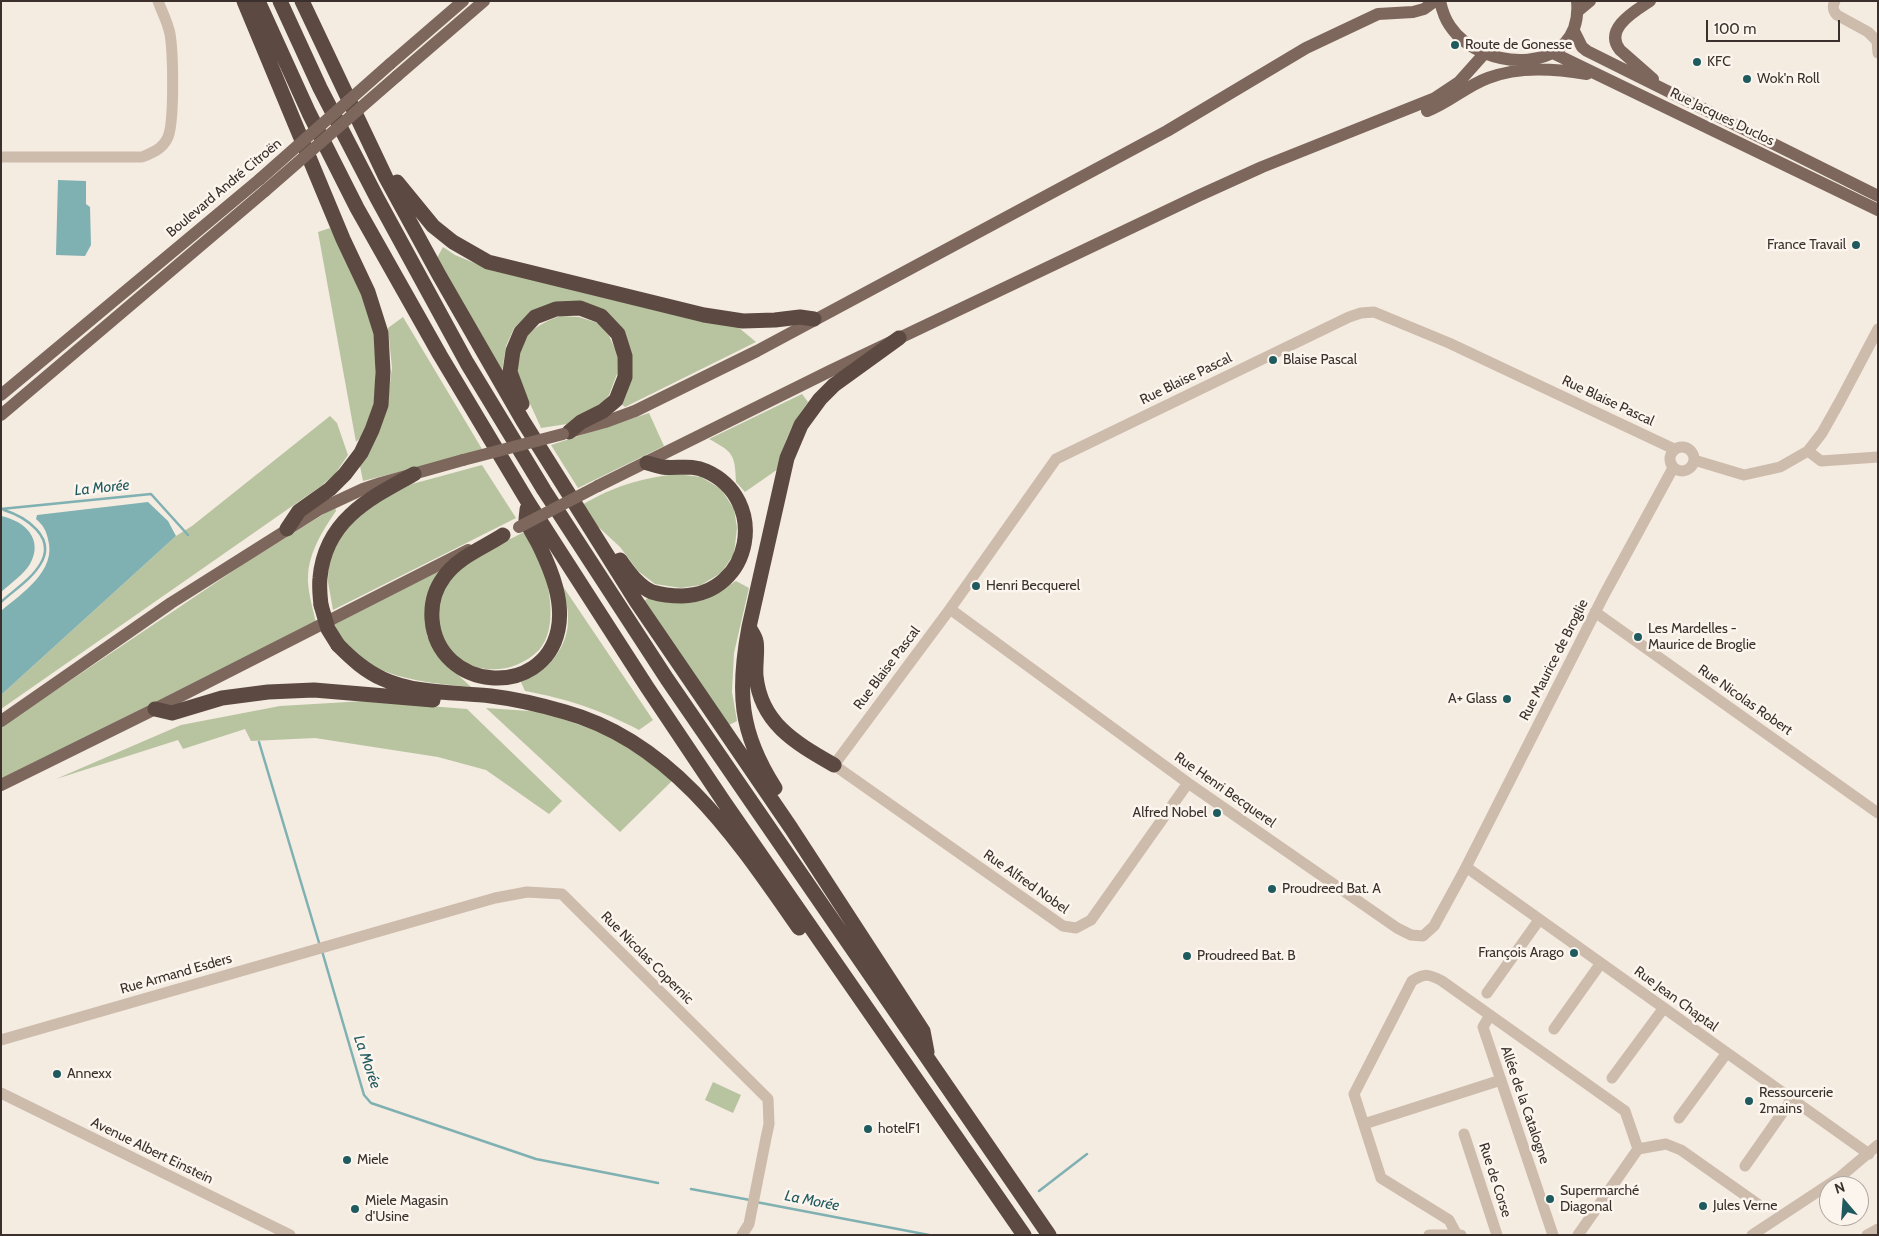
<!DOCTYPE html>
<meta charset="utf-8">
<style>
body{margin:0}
#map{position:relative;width:1879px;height:1236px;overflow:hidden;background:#f4ebe1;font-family:Cabin,sans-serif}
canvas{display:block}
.frame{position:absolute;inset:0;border:2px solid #3b302b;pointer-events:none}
.north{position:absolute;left:1819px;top:1176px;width:50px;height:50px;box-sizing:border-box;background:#fbf5ee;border:1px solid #aea6a0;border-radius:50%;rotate:342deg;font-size:14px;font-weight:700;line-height:20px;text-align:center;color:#3b302b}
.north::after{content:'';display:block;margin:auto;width:18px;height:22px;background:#1f5a5e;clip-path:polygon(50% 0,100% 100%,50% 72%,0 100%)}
.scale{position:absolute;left:1706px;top:20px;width:134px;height:22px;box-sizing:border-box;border:2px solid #3b302b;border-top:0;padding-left:6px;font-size:15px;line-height:18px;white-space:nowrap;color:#3b302b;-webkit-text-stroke:4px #fbf5ee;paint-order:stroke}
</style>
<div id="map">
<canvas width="1879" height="1236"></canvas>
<div class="frame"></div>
<div class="north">N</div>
<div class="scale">100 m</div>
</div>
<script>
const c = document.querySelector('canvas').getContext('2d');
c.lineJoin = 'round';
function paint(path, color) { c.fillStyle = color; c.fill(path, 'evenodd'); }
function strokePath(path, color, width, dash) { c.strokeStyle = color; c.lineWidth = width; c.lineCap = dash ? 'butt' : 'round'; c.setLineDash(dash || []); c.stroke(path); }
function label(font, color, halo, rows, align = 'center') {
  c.font = font + ' Cabin,sans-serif'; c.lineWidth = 5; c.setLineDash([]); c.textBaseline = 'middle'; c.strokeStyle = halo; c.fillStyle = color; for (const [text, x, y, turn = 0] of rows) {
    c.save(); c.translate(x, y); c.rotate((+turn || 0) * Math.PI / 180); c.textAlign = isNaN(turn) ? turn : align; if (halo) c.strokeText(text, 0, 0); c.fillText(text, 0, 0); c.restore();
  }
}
const green = new Path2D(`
 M330,228L337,240L363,292L376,332L375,402L363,435L356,442L318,232Z
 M443,247L455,255L489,269L738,327L756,342L625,407L620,403L631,376L603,312L529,314L514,328L506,346L502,371L437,258Z
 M560,316L579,317L598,323L609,336L618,355L617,374L609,395L594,412L580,422L541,428C537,417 516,377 516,368C515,338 535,325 560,316Z
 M403,317L482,449L458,457L363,481L360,466L387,406L392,368L388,328Z
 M802,394L808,402C791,426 784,440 778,469L745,492L736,482C735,454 733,452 709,439Z
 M649,413L664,446L578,488L551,445Z
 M330,416L337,423L348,455L335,474L321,486L1,709V695L176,536L192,526Z
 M482,465L516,518L333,610L328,582L329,553L344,527L381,499L401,487Z
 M676,474L701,477L721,489L734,509L737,528L734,554L721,573L701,585L681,588L655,584L638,571L620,547L592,521L582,505C614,486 639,479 676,474Z
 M335,507L336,511C323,530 309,552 308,576C307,589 313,609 316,623L1,779V727L245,563Z
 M524,532C529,542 537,552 541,562C550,586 558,629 539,650C506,684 444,672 439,623C437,607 440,592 450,580C466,559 501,544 524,532Z
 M443,569L425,610L427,636L442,660L471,687C421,682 357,678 334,624Z
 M558,579L653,720L639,730C601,710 568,699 525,691L520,680C525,679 530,678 535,675C553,665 568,642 568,621C569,606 563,593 558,579Z
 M736,581L749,588L734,653L732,692L737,721L727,726L644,601L649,597C688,606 702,603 736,581Z
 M365,701L467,709L562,801L549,814L486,770L438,757L315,738L251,741L245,729L183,749L178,740L56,779L181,725L280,706Z
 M486,708L543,712L608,735L651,763L673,780L620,832Z
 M713,1082L741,1095L733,1113L705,1100Z`);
const water = new Path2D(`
 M58,180L86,181V204L90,207L91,245L85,256L56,255Z
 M148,502L168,521L176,536L1,695V611C22,593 57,571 48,539C46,530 43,525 36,519L37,515Z
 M1,516C25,521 44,539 30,564C24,574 10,584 1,592Z`);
const stream = new Path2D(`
 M1,509L151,494L188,535
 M1,602C14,590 32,579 41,563C56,537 26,517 4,510
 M259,742L320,946
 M322,951L364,1095L371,1103L536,1159L658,1183
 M691,1189L750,1200
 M1039,1191L1087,1154
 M756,1202L929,1235`);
const minor = new Path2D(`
 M1835,1C1832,7 1833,11 1837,15L1868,32L1877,41L1878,53
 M1,157H142C152,153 162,149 167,139C175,126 173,52 170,34C168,23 162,12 158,1
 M1670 459a12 12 0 1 1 24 0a12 12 0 1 1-24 0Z
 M1808,451L1821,461L1878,457
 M1694,460L1744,475L1780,467L1808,451L1822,433L1840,401L1878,329
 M950,609L1188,783L1397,928L1411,935L1423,936L1434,926L1463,873L1604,595L1673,468
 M1595,612L1878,813
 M1188,783L1091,920L1076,928L1063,926L834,765L950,609L1056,459L1349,317L1361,313L1374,312L1449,343L1674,449
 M1466,867L1869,1154
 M1487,993L1539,920
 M1490,1015L1483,1027L1553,1235
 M1554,1029L1601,963
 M1,1040L495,898L527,892L562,894L768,1099L769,1124L766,1138L749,1224L742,1235
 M1612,1078L1663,1009
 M1,1093L290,1235
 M1679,1118L1726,1054
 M1364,1124L1501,1080
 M1464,1134L1497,1235
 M1638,1149L1666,1144L1681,1150L1759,1205
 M1745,1166L1792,1099
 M1429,1235H1461
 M1457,1235L1449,1220L1381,1178L1354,1094L1412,981C1425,973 1429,974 1442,981L1625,1111L1638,1149
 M1578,1235L1638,1149
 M1752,1235L1840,1177L1878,1145
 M1867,1235L1878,1229`);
const major = new Path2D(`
 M1440,1C1442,10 1445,19 1450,26C1482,74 1584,76 1577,1
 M1650,1C1635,11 1603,29 1620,50L1653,79
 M1578,11L1590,1
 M1574,31L1582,47L1587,51L1878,196
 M1553,53L1878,210
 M390,64L463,1
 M397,76L484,1
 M1427,111C1449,103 1466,86 1488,78C1520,66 1555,69 1587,74
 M1,395L260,179
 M1,415L265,191
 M573,431L605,422L635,411L757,351L1167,131L1306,48L1378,14L1413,12L1424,9L1435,1
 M598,486L830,371L1198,196L1262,167L1435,98L1459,82L1484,54
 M1,721L171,603L320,509L363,489L381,483L463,460
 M1,785L155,709L468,550`);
const highway = new Path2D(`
 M244,1L343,239L368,292L381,333L383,372L381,405L372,430L361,453L345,474L330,489L299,511L287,529
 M258,1L309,113L357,208L440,355L528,502L647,687L724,802L1024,1235
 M280,1L320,88L377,198L467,363L544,490L667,679L1049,1235
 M302,1L386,178L439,275L523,421L636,601L791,828L923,1031L927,1052
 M397,182L433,226L453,242L488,262L704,315L743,321L775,320L800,317L814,319
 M522,404L510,372L513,351L521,332L535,317L556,309L580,308L601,316L618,334L625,356V377L616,400L603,411L581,422L569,432
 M503,535C483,548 458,557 444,577C435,589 431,604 432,619C437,691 543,700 558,630C564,602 552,572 540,547C537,540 528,527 526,520C526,517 527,512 527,509
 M620,560C629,572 638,586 652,592C662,595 673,596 682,596C753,594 769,499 706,471C691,464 677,469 662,467C657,466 652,464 647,463
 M321,605C320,596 319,587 320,578C325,521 368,499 414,474
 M749,627C751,631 755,636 756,641C758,647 755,667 756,676C761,724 796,743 834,765
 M338,645C352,659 365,671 383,679C415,694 457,692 491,696C516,699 541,705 565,712C674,742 738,841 799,928
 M155,709L172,713L222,698L268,692L314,690L433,700
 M775,788C739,732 737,691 749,627L787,458L801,425L820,399L834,385L899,338`);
const majorBridge = new Path2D(`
 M260,179L390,64
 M265,191L397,76
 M463,460L563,434
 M519,527L598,486`);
const highwayBridge = new Path2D(`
 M321,605L328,629L338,645`);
const markers = [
 [1455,45,5,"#1f5a5e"],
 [1697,62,5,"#1f5a5e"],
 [1747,79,5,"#1f5a5e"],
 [1856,245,5,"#1f5a5e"],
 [1273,360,5,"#1f5a5e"],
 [976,586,5,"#1f5a5e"],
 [1638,637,5,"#1f5a5e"],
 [1507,699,5,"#1f5a5e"],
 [1217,813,5,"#1f5a5e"],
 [1272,889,5,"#1f5a5e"],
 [1574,953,5,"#1f5a5e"],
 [1187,956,5,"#1f5a5e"],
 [57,1074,5,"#1f5a5e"],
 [1749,1101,5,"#1f5a5e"],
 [868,1129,5,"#1f5a5e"],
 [347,1160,5,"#1f5a5e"],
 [1550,1199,5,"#1f5a5e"],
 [1703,1206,5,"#1f5a5e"],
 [355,1209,5,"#1f5a5e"]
];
const poiNames = [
 ["Route de Gonesse",1465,45],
 ["KFC",1707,62],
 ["Wok'n Roll",1757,79],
 ["France Travail",1846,245,"right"],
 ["Blaise Pascal",1283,360],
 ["Henri Becquerel",986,586],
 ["Les Mardelles -",1648,629],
 ["Maurice de Broglie",1648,645],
 ["A+ Glass",1497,699,"right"],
 ["Alfred Nobel",1207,813,"right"],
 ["Proudreed Bat. A",1282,889],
 ["François Arago",1564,953,"right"],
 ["Proudreed Bat. B",1197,956],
 ["Annexx",67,1074],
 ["Ressourcerie",1759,1093],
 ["2mains",1759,1109],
 ["hotelF1",878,1129],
 ["Miele",357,1160],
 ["Supermarché",1560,1191],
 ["Diagonal",1560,1207],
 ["Miele Magasin",365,1201],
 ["d'Usine",365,1217],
 ["Jules Verne",1713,1206]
];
const streetNames = [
 ["Rue Jacques Duclos",1722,117,26],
 ["Boulevard André Citroën",224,188,-40],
 ["Rue Blaise Pascal",1186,379,-26],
 ["Rue Blaise Pascal",1608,401,25],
 ["Rue Maurice de Broglie",1554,660,-63],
 ["Rue Blaise Pascal",887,668,-53],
 ["Rue Nicolas Robert",1745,700,35],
 ["Rue Henri Becquerel",1225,790,35],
 ["Rue Alfred Nobel",1026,882,35],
 ["Rue Nicolas Copernic",647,958,45],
 ["Rue Armand Esders",176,974,-16],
 ["Rue Jean Chaptal",1676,999,36],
 ["Allée de la Catalogne",1525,1105,71],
 ["Avenue Albert Einstein",152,1151,26],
 ["Rue de Corse",1495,1180,72]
];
const waterNames = [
 ["La Morée",102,488,-6],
 ["La Morée",367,1062,71],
 ["La Morée",812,1201,11]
];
paint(green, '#b8c4a0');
paint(water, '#7fb0b2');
strokePath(stream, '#7fb0b2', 2.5);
strokePath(minor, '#cdbbac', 11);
strokePath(major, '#7d675c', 12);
strokePath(highway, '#5c4a42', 15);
strokePath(majorBridge, '#7d675c', 12);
strokePath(highwayBridge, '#5c4a42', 15);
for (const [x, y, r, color] of markers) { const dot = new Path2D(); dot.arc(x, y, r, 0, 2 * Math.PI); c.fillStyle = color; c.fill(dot); strokePath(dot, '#fbf5ee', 2); }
label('14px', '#3b302b', '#fbf5ee', poiNames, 'left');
label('14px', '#3b302b', '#fbf5ee', streetNames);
label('italic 15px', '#1f5a5e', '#fbf5ee', waterNames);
</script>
